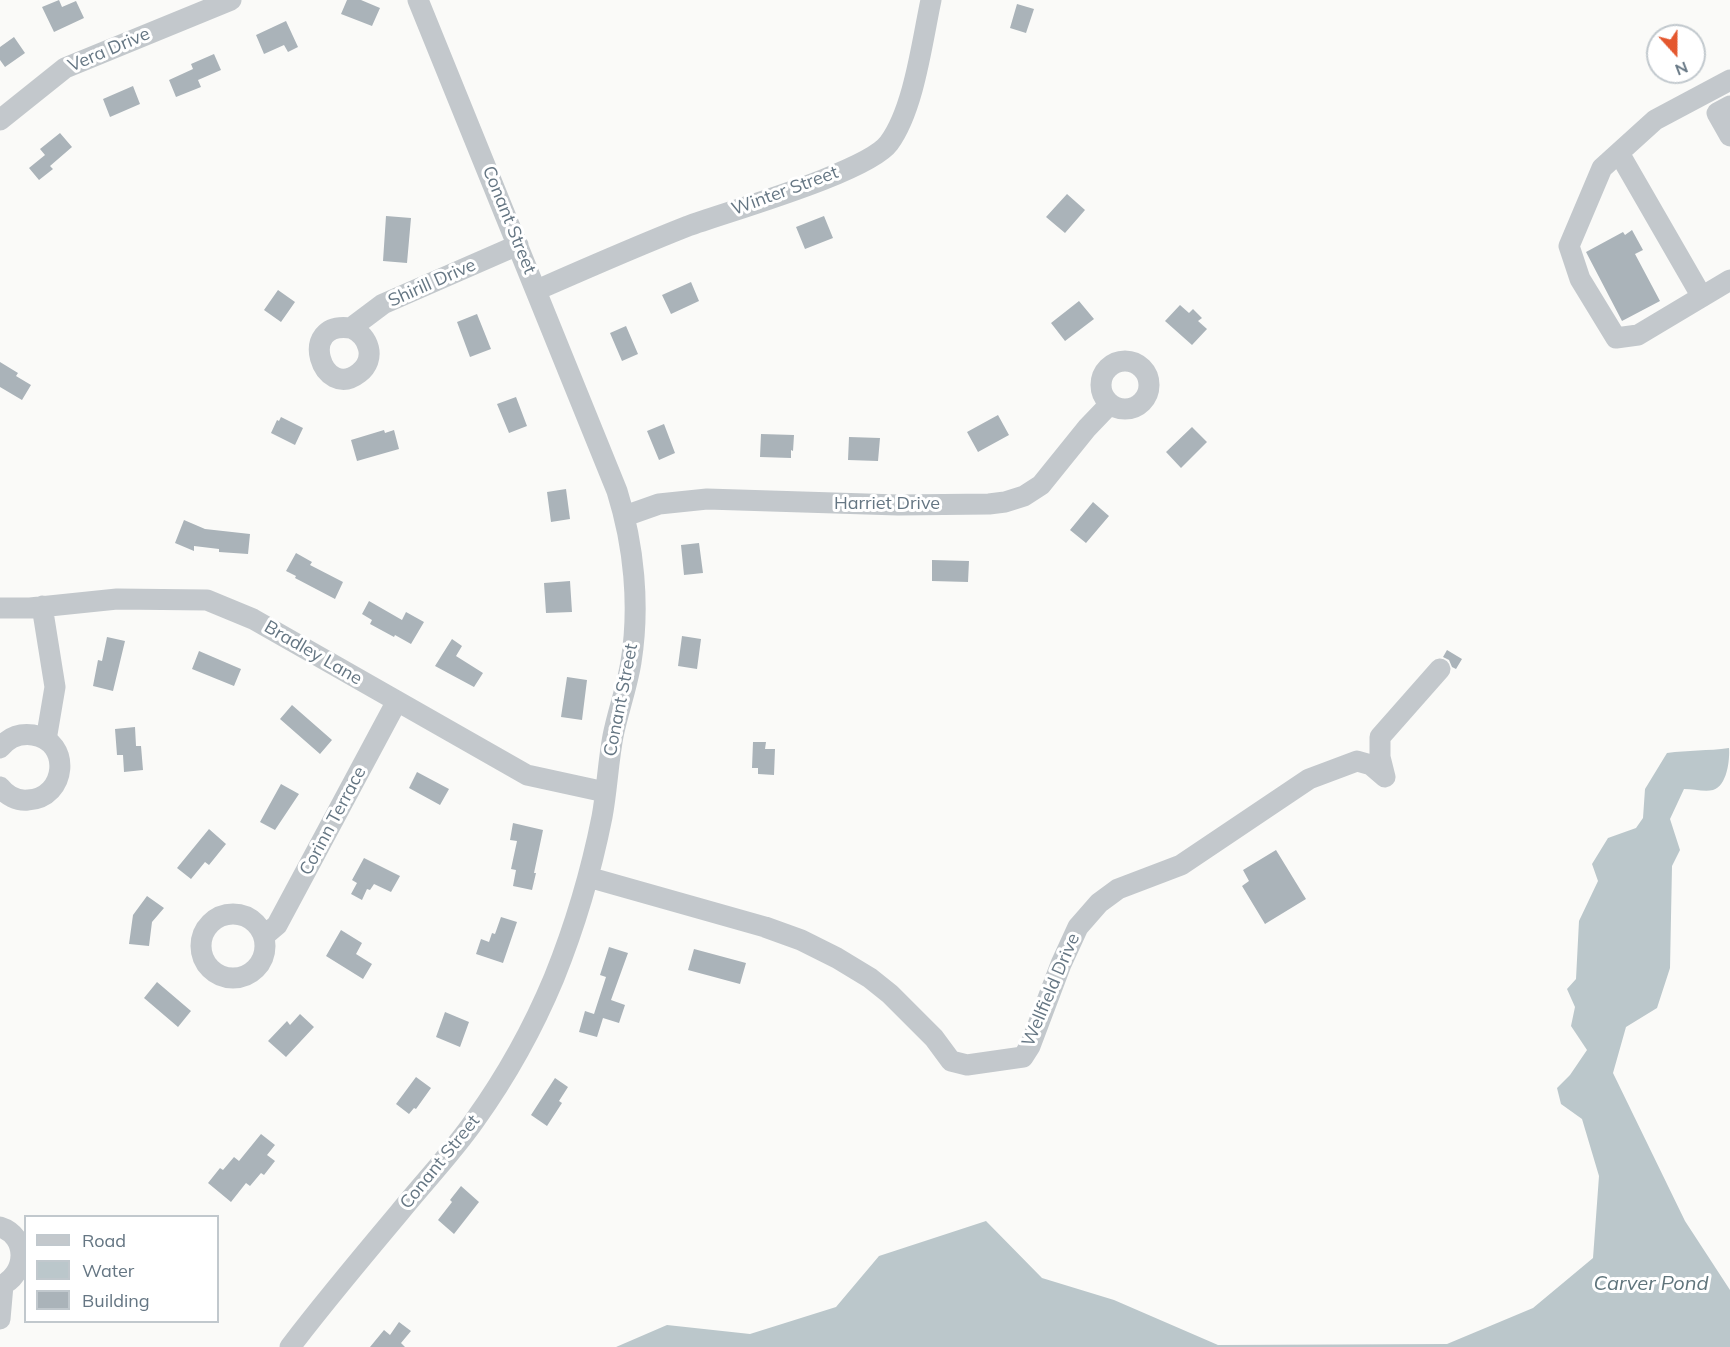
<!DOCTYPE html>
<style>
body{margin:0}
#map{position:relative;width:1730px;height:1347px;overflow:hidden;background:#fafaf8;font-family:Mulish,sans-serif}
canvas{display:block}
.legend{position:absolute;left:24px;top:1215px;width:195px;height:108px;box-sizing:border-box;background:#fff;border:2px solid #c1c8cd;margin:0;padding:8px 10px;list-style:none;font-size:18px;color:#657683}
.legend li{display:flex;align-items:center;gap:12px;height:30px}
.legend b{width:30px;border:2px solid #c1c8cd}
.north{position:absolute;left:1646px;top:24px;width:60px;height:60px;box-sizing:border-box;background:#fff;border:2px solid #c1c8cd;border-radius:50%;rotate:159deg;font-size:16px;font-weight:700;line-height:24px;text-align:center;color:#657683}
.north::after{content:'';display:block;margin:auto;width:21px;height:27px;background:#e4572e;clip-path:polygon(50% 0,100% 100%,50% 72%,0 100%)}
</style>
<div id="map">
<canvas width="1730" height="1347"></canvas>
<ul class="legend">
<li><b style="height:8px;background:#c3c8cc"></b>Road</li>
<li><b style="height:16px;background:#bbc7cb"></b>Water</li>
<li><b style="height:16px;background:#aab3b9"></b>Building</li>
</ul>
<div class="north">N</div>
</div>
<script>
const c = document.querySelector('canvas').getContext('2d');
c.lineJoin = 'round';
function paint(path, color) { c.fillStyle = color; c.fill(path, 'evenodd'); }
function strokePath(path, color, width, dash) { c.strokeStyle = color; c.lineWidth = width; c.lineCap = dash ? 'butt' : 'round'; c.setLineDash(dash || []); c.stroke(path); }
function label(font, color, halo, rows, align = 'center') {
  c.font = font + ' Mulish,sans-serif'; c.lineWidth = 6; c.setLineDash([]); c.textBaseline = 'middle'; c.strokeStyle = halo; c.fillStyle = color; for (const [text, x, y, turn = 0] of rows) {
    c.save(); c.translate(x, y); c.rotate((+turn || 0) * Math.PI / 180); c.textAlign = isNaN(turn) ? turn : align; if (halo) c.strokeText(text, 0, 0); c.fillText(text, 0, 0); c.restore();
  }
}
const water = new Path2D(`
 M1729,748C1730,760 1727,786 1713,790C1705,792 1693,789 1684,789L1670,819L1680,850L1672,866L1670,968L1657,1008L1626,1027L1613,1073L1685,1221L1730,1290V1347H616L667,1325L750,1334L836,1307L879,1256L986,1221L1042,1278L1114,1300L1218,1345L1447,1344L1533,1308L1593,1258L1599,1176L1582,1119L1561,1104L1557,1088L1570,1075L1587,1050L1571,1026L1575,1007L1567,989L1576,979L1579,921L1598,881L1592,864L1608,838L1636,828L1643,818L1645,789L1667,753C1688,750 1708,751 1729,748Z`);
const building = new Path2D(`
 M59,0L62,7L76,1L84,18L54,32L42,7Z
 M347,0H361L380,8L372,26L341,14Z
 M1017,4L1034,9L1026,33L1010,28Z
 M286,21L298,47L288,52L284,45L264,54L256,35Z
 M14,37L25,53L5,67L0,60V47Z
 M214,54L221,70L198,80L201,87L176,97L169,80L193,69L191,64Z
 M133,86L140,104L110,117L103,99Z
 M60,133L72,147L50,166L53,169L39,180L29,168L45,155L40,149Z
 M1067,194L1085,210L1065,233L1046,217Z
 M386,216L411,218L407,263L383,261Z
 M824,216L833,238L805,249L796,227Z
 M1632,230L1643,250L1635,254L1660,301L1622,321L1586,252L1623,232L1625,235Z
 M691,282L699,301L671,314L662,295Z
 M278,290L295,302L281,322L264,310Z
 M1079,301L1094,319L1065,341L1051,323Z
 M1180,305L1189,313L1193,309L1202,318L1198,321L1207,329L1192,345L1165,321Z
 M477,314L491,349L470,357L457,322Z
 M626,326L638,354L622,361L610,333Z
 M0,362L18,373L16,376L31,385L22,400L0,387Z
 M516,397L527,426L509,433L497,404Z
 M998,415L1009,435L978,452L967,432Z
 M281,417L303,428L295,445L271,433L277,420L279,421Z
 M664,424L675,453L659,460L647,431Z
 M1192,427L1207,442L1181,468L1166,452Z
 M384,430L385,433L394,430L399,449L357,461L351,440Z
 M761,434L794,435L793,451L791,450V458L760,457Z
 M849,437L880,438L878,461L848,460Z
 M566,489L570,519L551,522L547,492Z
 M1093,502L1109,516L1086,543L1070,530Z
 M184,520L205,529L250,534L248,554L219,552V549L194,546V551L175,543Z
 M699,543L703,573L684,575L681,545Z
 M296,553L312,562L310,565L343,582L335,599L295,578L296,576L286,571Z
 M932,560L969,561L968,582L932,581Z
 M570,581L572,612L546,613L544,583Z
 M369,601L402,620L406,612L424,622L411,644L395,635L394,637L370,624L372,620L362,614Z
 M682,636L701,639L697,669L678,666Z
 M107,637L125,641L113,691L93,686L98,660L102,661Z
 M452,639L462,646L456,656L483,673L474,687L435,666Z
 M1447,650L1462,659L1456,669L1452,667L1449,660L1443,657Z
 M199,651L241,669L234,686L192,669Z
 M567,677L587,680L582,720L561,717Z
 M292,705L332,740L320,754L280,719Z
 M135,727L136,746H141L143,770L124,772L123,755H117L115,729Z
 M753,742H766L765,749H775L774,775L758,774V768H752Z
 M417,772L449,789L440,805L409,788Z
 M281,784L299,794L275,830L260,822Z
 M513,823L543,830L534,873H536L532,890L513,886L516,870L511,869L517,841L510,840Z
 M209,829L226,844L209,865L205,862L191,879L177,868Z
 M1276,850L1306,899L1265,924L1242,886L1249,881L1243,870Z
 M364,858L400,876L391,892L374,884L370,890L367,889L362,900L351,894L357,883L352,880Z
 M147,896L164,908L152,922L149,946L129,944L133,915Z
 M501,917L517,922L503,963L476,954L481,939L489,942L492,933L495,934Z
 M341,930L362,943L356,954L372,964L363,979L326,956Z
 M609,947L628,953L611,1000L625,1005L619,1023L603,1018L597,1037L579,1032L585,1011L594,1014L606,977L600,975Z
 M694,949L746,963L740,984L688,970Z
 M157,982L191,1011L178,1027L144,998Z
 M445,1012L469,1022L460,1047L436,1037Z
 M300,1014L314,1027L286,1057L268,1041L287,1021L290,1025Z
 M416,1077L431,1088L416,1109L414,1108L409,1114L396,1104Z
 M555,1078L568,1087L559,1101L562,1103L547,1126L531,1115Z
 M261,1134L275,1145L267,1155L275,1161L264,1175L261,1173L250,1186L246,1183L231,1202L208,1183L220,1168L223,1170L234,1157L239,1161Z
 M461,1186L479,1202L454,1234L438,1220L452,1202L450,1200Z
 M399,1322L411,1331L401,1343L405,1347H370L384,1330L390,1335Z`);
const minor = new Path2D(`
 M1730,80L1655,120L1602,168L1569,246L1580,279L1616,338L1638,335L1730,280
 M1730,106L1717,113L1730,136
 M0,120L65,68L231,0
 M1619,153L1702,297
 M537,290C587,268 637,246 688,226C729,211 868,172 889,143C914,109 922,42 931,0
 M351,328C369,336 377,359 359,373C322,402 296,320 351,328L383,304L518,245
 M1101 385a24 24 0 1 1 48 0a24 24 0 1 1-48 0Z
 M625,516L659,504L707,499L898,505L989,504L1005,502L1024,496L1041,485L1087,428L1110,404
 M42,606L55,687L46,740
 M0,608H30L117,599L207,600L253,619L527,775L605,792
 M0,748C8,738 19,733 33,735C72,741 67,798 28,800C17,801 7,796 0,787
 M588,877L765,927L801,940L837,958L870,978L890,994L934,1038L951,1061L967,1065L1023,1057L1030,1046L1061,964L1078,927L1099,903L1118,889L1181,865L1309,779L1357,761L1371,765L1385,777L1380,757V737L1440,669
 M201 946a32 32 0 1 1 64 0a32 32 0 1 1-64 0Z
 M264,936L277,925L397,701
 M0,1227C29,1236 27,1275 0,1286
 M0,1319L3,1285
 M290,1347C325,1301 362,1257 399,1213C424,1182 452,1153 475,1120C505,1078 534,1026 554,978C575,926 591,872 602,817C607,790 608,763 613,736C618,711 627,687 631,662C640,606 634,545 617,491L418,0`);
const streetNames = [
 ["Vera Drive",109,50,-23],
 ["Winter Street",785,191,-20],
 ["Conant Street",509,220,68],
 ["Shirill Drive",432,283,-24],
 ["Harriet Drive",887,504],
 ["Bradley Lane",313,653,30],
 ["Conant Street",621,700,-79],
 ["Corinn Terrace",333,821,-62],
 ["Wellfield Drive",1051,990,-67],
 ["Conant Street",440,1162,-51]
];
const waterNames = [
 ["Carver Pond",1651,1284]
];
paint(water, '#bbc7cb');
paint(building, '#aab3b9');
strokePath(minor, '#c3c8cc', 21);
label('18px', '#657683', '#fff', streetNames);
label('italic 20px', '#60757c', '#fff', waterNames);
</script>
